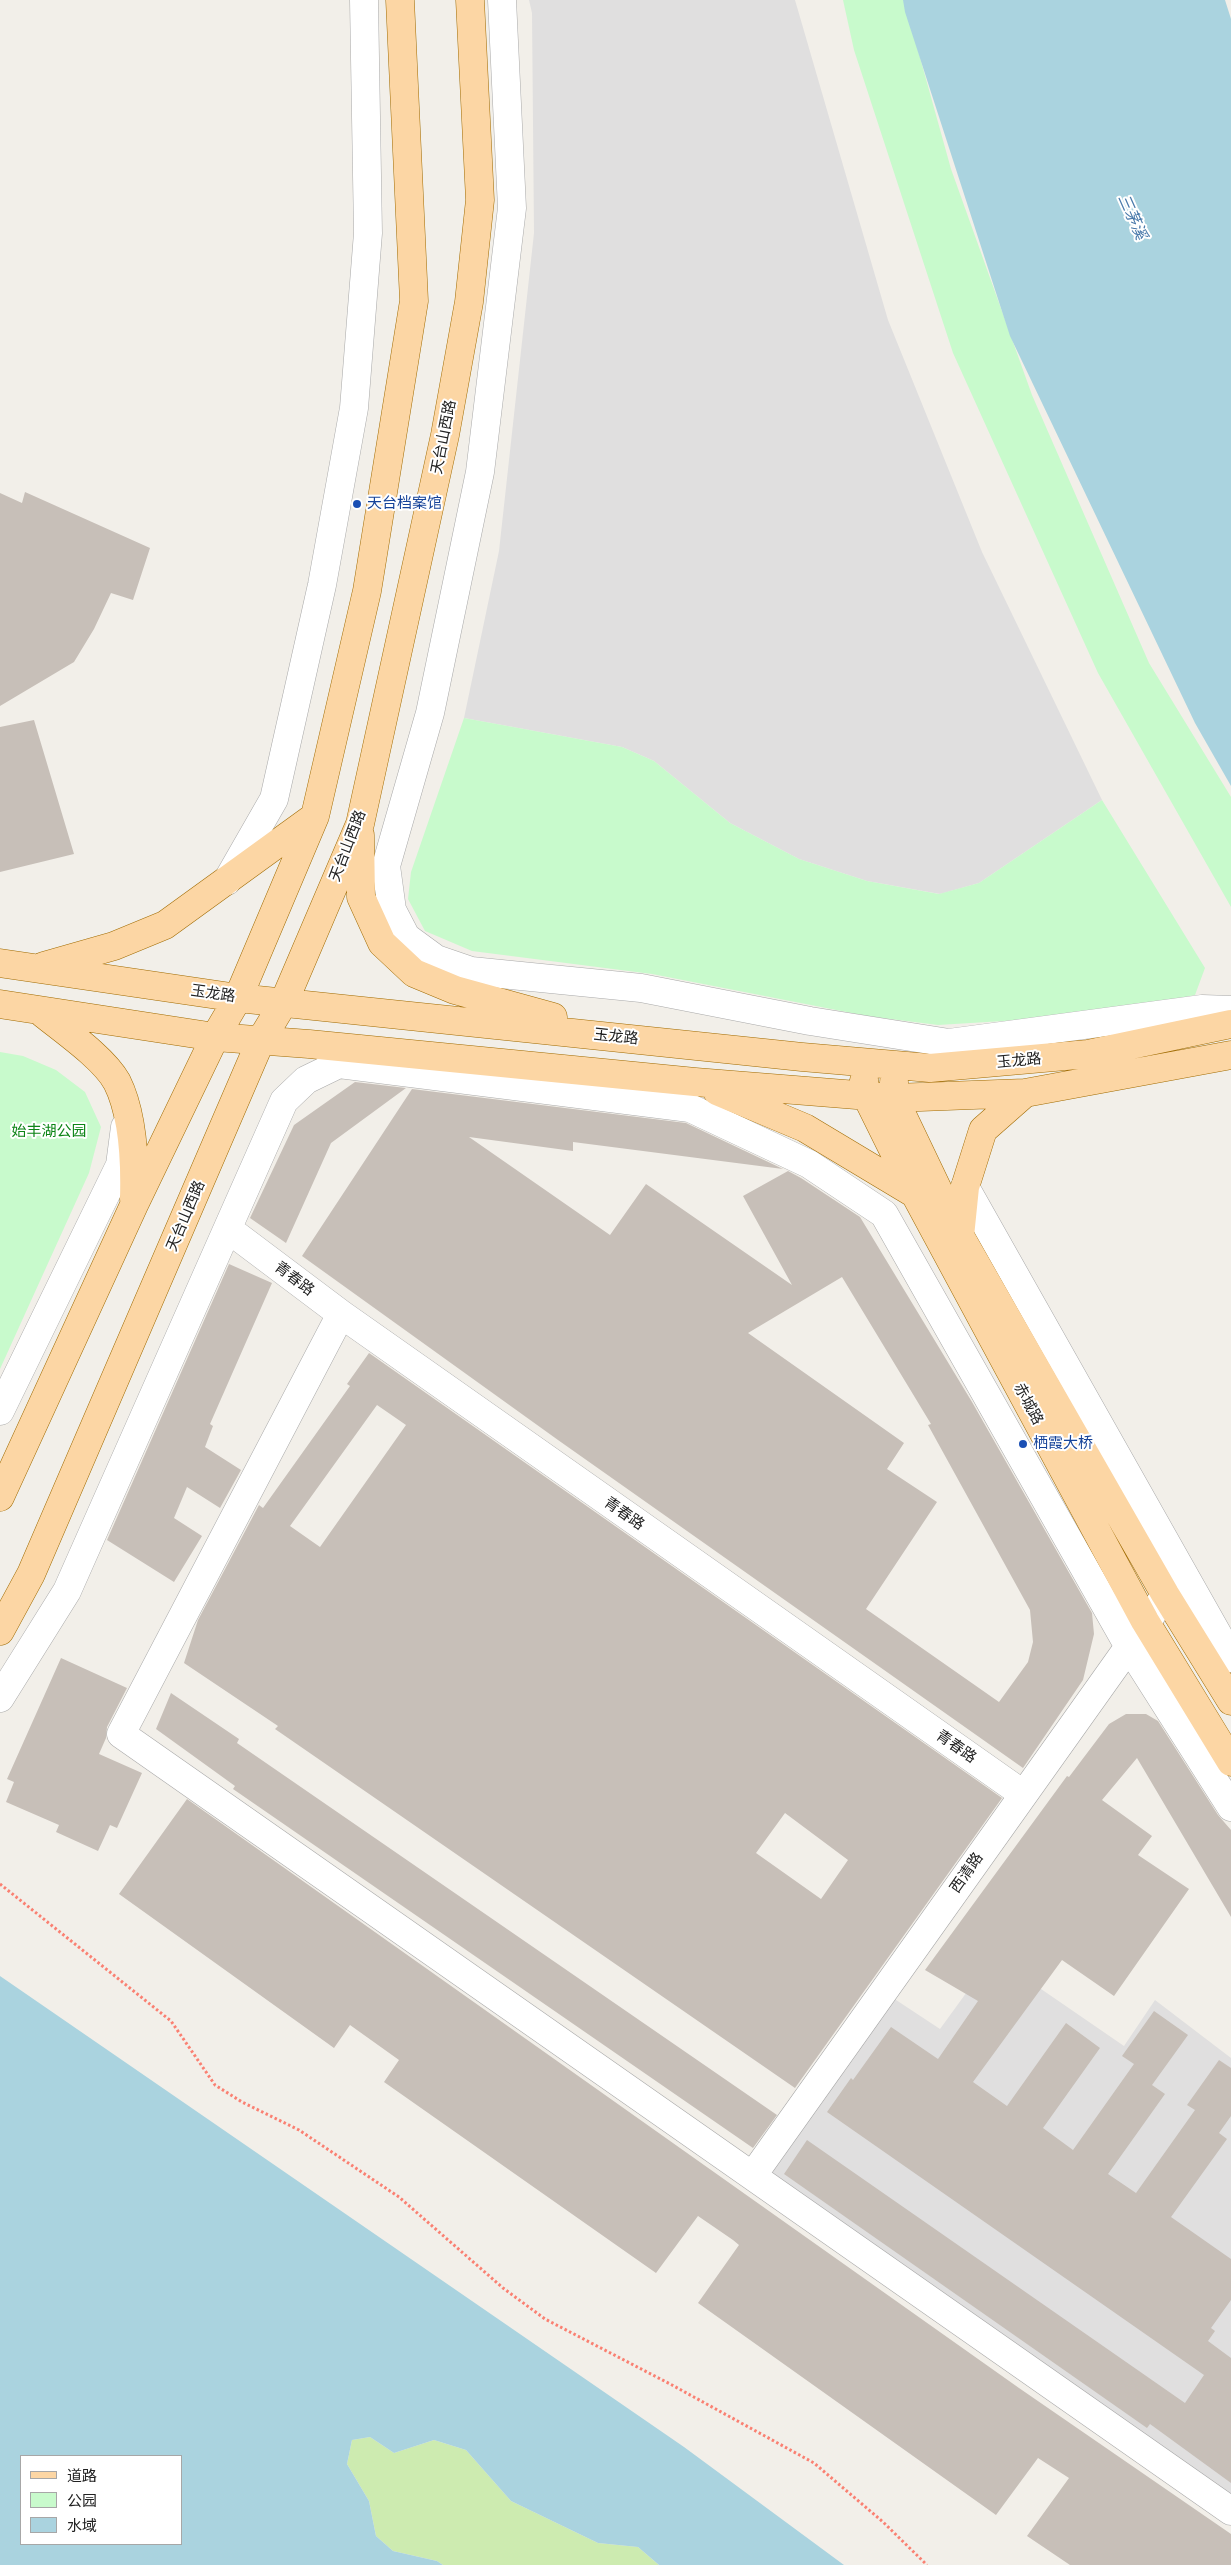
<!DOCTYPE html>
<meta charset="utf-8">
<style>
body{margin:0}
#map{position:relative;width:1231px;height:2565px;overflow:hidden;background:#f2efe9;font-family:"Noto Sans","Noto Sans SC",sans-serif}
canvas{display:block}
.legend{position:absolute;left:20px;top:2455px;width:162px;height:90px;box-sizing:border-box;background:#fff;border:1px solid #a7a7a7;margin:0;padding:6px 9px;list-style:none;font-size:15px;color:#222}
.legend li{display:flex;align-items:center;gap:10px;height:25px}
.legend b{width:25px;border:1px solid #a7a7a7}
</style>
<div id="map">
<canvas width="1231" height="2565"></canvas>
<ul class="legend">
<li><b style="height:6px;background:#fcd6a4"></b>道路</li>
<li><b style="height:14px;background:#c8facc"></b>公园</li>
<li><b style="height:14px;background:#aad3df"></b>水域</li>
</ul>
</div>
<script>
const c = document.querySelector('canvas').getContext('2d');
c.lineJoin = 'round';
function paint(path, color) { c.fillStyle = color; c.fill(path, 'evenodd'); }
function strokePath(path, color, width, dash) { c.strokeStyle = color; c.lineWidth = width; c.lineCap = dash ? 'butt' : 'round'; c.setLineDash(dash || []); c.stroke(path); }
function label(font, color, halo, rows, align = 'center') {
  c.font = font + ' "Noto Sans","Noto Sans SC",sans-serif'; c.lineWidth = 4; c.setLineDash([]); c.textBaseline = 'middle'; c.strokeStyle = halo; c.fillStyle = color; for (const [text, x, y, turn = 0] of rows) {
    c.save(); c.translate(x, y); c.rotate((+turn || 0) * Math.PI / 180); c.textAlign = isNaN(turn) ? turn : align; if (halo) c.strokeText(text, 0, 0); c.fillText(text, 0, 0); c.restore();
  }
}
const residential = new Path2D(`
 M529,0H795L888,320L982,552L1102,800L979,883L940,894L867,881L799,859L730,823L654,761L622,747L464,718L499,551L534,233L532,13Z
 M993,1956L1124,2046L1155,2000L1231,2058V2513L763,2175L890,1996L940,2029Z`);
const grass = new Path2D(`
 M370,2437L394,2453L434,2440L466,2450L511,2501L598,2543L638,2547L659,2565H443L437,2561L393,2551L376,2536L369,2501L347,2464L352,2440Z`);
const park = new Path2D(`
 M843,0H904L951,169L1032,395L1149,663L1231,797V907L1098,673L953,353L854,50Z
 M464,718L622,747L654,761L730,823L799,859L867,881L939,894L979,883L1102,800L1205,968L1195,995L1102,1015L938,1025L867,1016L652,974L472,951L425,931L408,899L411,872Z
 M0,1052L23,1056L56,1070L85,1092L101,1127L89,1173L0,1369Z`);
const water = new Path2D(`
 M903,0H1225L1231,19V786L1195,723L1010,336L905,12Z
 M0,1976L684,2447L844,2565H659L638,2547L598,2543L511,2501L466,2450L434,2440L394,2453L370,2437L352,2440L347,2464L369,2501L376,2536L393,2551L437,2561L443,2565H0ZM181,2456V2544H21V2456Z`);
const building = new Path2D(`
 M25,492L150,548L133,600L111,593L94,629L74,662L0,706V493L22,503Z
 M34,720L74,854L0,872V727Z
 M355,1082L406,1088L331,1143L286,1243L250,1218L294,1125Z
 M412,1089L686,1123L783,1169L573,1142V1151L469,1137L610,1235L646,1184L792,1285L743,1196L788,1171L801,1178L860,1217L972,1402L1092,1613L1094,1634L1083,1680L1023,1768L558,1440L302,1256ZM842,1277L931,1424L928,1425L1030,1610L1033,1642L1028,1662L999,1702L866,1609L937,1502L887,1469L904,1443L748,1333Z
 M229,1264L272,1283L210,1424L213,1426L205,1447L241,1470L220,1508L187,1487L174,1518L202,1536L174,1582L107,1540Z
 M369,1353L1002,1798L795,2088L275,1729L278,1726L184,1663L198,1620L259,1505L263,1508L350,1386L347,1384ZM377,1405L406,1425L320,1547L290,1526ZM785,1813L848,1860L821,1899L756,1853Z
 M61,1658L127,1688L107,1727L106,1738L99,1754L142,1773L117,1828L110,1825L98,1851L56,1832L59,1825L6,1802L14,1782L7,1779Z
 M171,1693L239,1739L237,1743L777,2115L753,2148L233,1789L235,1786L156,1729Z
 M1126,1714H1146L1158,1721L1218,1815L1231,1830V1917L1137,1758L1102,1800L1152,1836L1138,1855L1189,1889L1114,1996L1062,1960L973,2082L1007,2106L1066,2023L1100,2048L1043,2128L1073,2150L1134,2064L1122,2056L1154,2011L1188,2035L1152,2085L1165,2094L1108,2174L1136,2193L1195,2110L1187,2105L1219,2060L1231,2068V2116L1219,2133L1227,2139L1171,2217L1231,2259V2300L1211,2328L1215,2331L1208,2341L1231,2358V2483L1150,2424L1147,2428L784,2174L807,2140L1185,2403L1204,2375L827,2112L851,2078L853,2080L891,2027L938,2059L978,2001L925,1970L1067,1776L1069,1777L1109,1724Z
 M187,1799L1019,2388L1231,2534V2565H1070L1027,2536L1069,2478L1038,2458L996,2515L698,2303L739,2245L733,2240L698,2216L656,2273L384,2082L399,2060L350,2025L334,2048L119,1894Z`);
const path = new Path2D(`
 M0,1884L171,2021L215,2085L242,2102L299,2130L399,2197L503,2288L545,2319L672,2385L814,2463L883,2522L927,2565`);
const minor = new Path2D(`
 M502,0L512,208L480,472L430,713L386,866L392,910L406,937L436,959L471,971L641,988L810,1021L949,1043L1202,1009L1231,1010
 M227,881L274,799L322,585L354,408L368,233L364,0
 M965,1187L1231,1658
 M228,1229L341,1314L1023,1794
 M341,1314L121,1734L1231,2511
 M0,1411L120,1165L125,1127
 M0,1698L67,1591L284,1101L306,1080L339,1064L690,1108L809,1164L884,1214L1128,1645L1231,1807
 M753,2175L1182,1572`);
const major = new Path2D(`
 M360,835L361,897L382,943L414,973L455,990L553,1017
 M0,963L238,998L802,1057L930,1068L1088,1054L1231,1024
 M44,966L114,946L165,925L314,817
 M0,1004L215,1037L309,1044L695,1082L894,1098L1025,1093L1231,1055
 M41,1012C63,1030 104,1058 117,1082C133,1114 135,1164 134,1199
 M864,1080L866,1095L915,1194L1145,1621L1231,1762
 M894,1082V1098L960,1236L1165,1594L1231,1701
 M717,1091L805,1128L915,1194
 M960,1236L965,1187L983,1130L1025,1093
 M0,1497L134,1205L215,1037L238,998L315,816L367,591L414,301L400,0
 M0,1631L31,1574L261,1040L284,1002L360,824L445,435L469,302L480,200L470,0`);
const markers = [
 [357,504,5,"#1a4fb4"],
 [1023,1444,5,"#1a4fb4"]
];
const streetNames = [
 ["天台山西路",444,437,-79],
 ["天台山西路",348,846,-69],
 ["玉龙路",213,994,8],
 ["玉龙路",616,1037,6],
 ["玉龙路",1019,1061,-5],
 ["天台山西路",186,1216,-67],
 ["青春路",294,1279,37],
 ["赤城路",1028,1404,62],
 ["青春路",624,1514,35],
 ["青春路",956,1747,35],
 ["西清路",967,1873,-55]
];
const transitNames = [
 ["天台档案馆",367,504],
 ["栖霞大桥",1033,1444]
];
const parkNames = [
 ["始丰湖公园",49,1132]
];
const waterNames = [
 ["三茅溪",1132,217,66]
];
paint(residential, '#e0dfdf');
paint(grass, '#cdebb0');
paint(park, '#c8facc');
paint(water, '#aad3df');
paint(building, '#c7bfb8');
strokePath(minor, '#a9a9a9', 29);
strokePath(major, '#a06b00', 29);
strokePath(path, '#fa8072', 3, [2.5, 2.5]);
strokePath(minor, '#fff', 28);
strokePath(major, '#fcd6a4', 28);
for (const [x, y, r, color] of markers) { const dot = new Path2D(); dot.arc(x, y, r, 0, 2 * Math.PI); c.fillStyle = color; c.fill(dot); strokePath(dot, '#fff', 2); }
label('15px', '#222', '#fff', streetNames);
label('15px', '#164399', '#fff', transitNames, 'left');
label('15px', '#0c8416', '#fff', parkNames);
label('italic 16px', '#4a7aab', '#fff', waterNames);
</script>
